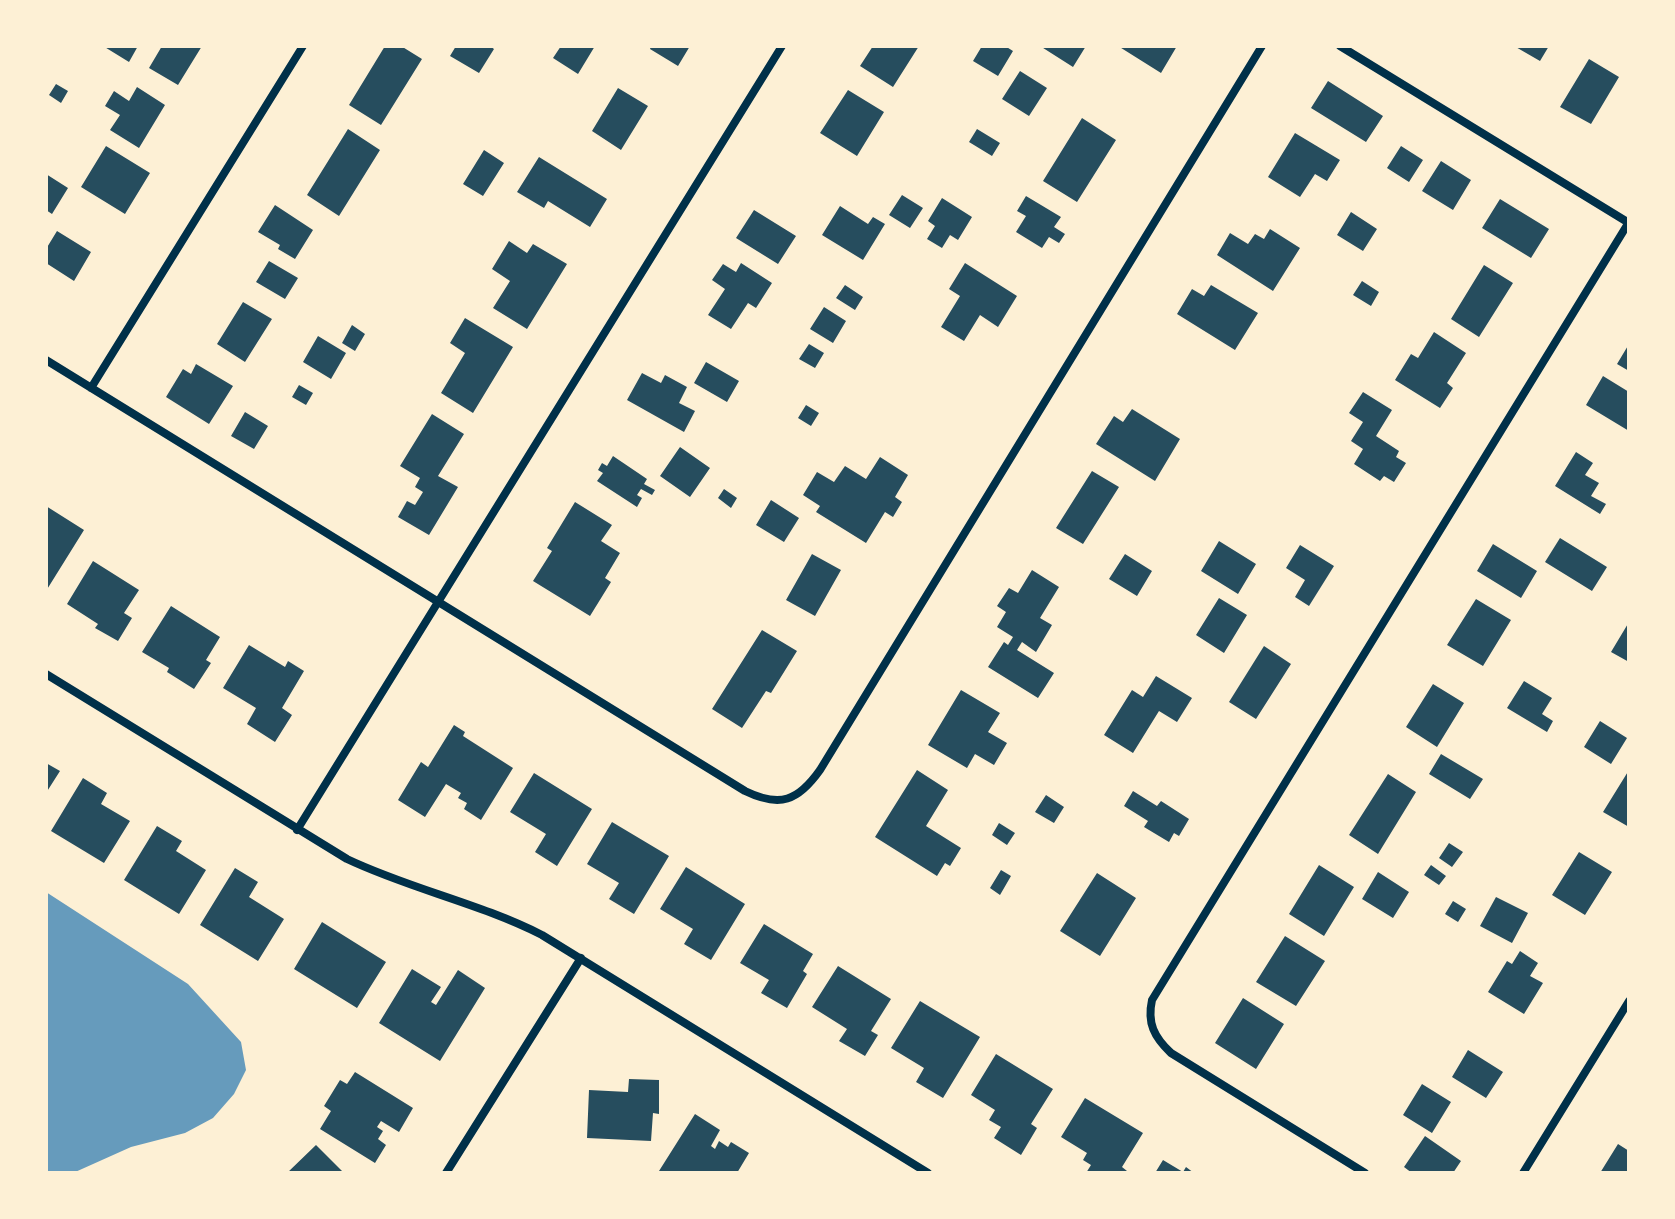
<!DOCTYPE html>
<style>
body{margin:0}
#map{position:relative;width:1675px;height:1219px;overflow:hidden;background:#fdf0d5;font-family:Poppins,sans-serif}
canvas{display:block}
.frame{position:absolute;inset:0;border:48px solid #fdf0d5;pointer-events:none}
</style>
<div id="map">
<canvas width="1675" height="1219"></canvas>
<div class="frame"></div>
</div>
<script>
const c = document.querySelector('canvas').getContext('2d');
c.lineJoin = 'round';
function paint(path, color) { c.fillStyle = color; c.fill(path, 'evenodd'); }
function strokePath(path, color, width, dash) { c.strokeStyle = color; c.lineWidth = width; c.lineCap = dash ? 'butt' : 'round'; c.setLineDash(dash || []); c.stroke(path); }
const water = new Path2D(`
 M46,892L188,984L241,1042L246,1070L234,1094L213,1118L185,1133L131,1147L73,1173H46Z`);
const building = new Path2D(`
 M103,46H138L129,62Z
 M162,46H202L178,85L149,68Z
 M385,46H401L422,59L381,125L349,105Z
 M456,46H490L494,49L479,73L450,56Z
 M561,46H595L578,74L553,58Z
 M651,46H690L678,66L650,49Z
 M873,46H919L893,87L860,66Z
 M982,46H1005L1013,51L998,76L973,61Z
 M1040,46H1086L1073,67Z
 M1118,46H1177L1161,73Z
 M1514,46H1549L1540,61Z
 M1589,59L1619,77L1591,124L1560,107Z
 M1020,71L1047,88L1029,116L1002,99Z
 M1328,81L1383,116L1366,142L1311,108Z
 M56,84L68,91L61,103L49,95Z
 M137,87L165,105L139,148L110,130L120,115L105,106L114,91L129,101Z
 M618,88L648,106L621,150L592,131Z
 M848,90L884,112L857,156L820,133Z
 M1082,118L1116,140L1077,202L1043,181Z
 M348,129L380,150L339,216L307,195Z
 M977,129L1000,143L992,156L969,142Z
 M1295,133L1340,160L1327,181L1315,174L1300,197L1268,177Z
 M106,146L150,173L125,214L81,187Z
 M1401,146L1423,160L1409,182L1387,168Z
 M484,150L504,163L483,196L463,184Z
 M539,157L607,199L590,227L548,201L544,208L517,192Z
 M1441,161L1471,180L1453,210L1422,191Z
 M46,174L68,188L52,214L46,210Z
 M902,195L923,208L910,228L889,215Z
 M1026,196L1061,217L1054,227L1065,234L1059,243L1049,237L1042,248L1016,232L1026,216L1017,211Z
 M942,198L972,217L958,240L950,235L942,248L927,239L935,226L928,221Z
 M1500,199L1549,229L1531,258L1482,228Z
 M275,205L313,230L295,259L278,249L280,245L258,232Z
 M840,206L868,224L873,217L885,224L863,260L822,235Z
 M754,210L796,236L778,264L736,238Z
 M1351,212L1377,229L1363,251L1337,235Z
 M1270,229L1300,248L1273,291L1217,255L1230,233L1248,244L1255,234L1264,239Z
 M57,231L91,252L74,281L46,263V249Z
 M509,241L527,253L533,244L567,264L527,329L493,308L510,281L492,269Z
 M269,261L298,278L285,299L256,282Z
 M741,263L772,283L756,308L748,303L731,329L708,315L725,289L712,280L723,264L736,272Z
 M965,263L1017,296L998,327L980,315L964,341L941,327L960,296L949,289Z
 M1484,265L1513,283L1479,337L1451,319Z
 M1362,281L1379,292L1371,306L1353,295Z
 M845,285L863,297L855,310L836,298Z
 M1211,285L1258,313L1235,350L1177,314L1192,289L1204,296Z
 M243,302L272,319L245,362L217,344Z
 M824,307L846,321L833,343L810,329Z
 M465,318L513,347L473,413L441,393L465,353L450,343Z
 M352,325L365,334L355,351L342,343Z
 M1434,332L1466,353L1447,383L1453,388L1440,408L1395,380L1411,354L1418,358Z
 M318,336L346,353L331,379L303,362Z
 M809,344L824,353L815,368L799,359Z
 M1629,344V371L1617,364Z
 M706,362L739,381L727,402L694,383Z
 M196,364L233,386L209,424L166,397L183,369L191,374Z
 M642,373L661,383L665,375L687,387L679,403L695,411L684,432L627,400Z
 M1603,376L1629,392V431L1586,405Z
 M299,385L313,393L306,405L292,397Z
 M1363,392L1392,410L1376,436L1399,451L1396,457L1406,463L1394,482L1384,476L1380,481L1354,464L1363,449L1351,441L1363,422L1349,413Z
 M806,405L819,413L811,426L798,418Z
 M1132,409L1180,439L1155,481L1096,444L1114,416L1123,422Z
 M245,412L268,426L254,449L231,436Z
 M432,414L464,434L438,476L458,487L429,535L398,517L407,501L415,505L423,492L415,487L420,478L400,466Z
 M680,447L710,468L690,497L660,476Z
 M1576,452L1593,463L1585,475L1599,483L1591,496L1606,504L1600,514L1555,486Z
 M613,456L647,479L644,484L655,490L652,495L641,489L637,495L642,498L637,507L597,481L603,473L598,470L602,463L607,466Z
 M880,457L908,475L895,497L902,502L893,517L885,512L866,543L816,512L820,506L803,495L817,472L834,482L845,466L866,479Z
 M1092,471L1119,487L1083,544L1056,528Z
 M724,489L737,498L731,508L718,498Z
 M771,500L799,518L784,542L756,525Z
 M575,502L612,525L601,541L620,553L605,578L611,582L590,616L533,581L552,551L547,548Z
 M46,506L84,530L46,591Z
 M1560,538L1607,567L1592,591L1545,562Z
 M1219,541L1256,564L1238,594L1201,571Z
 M1493,544L1537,571L1521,598L1477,571Z
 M1300,545L1334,566L1309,606L1295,597L1305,580L1286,568Z
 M812,554L841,570L815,616L786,600Z
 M1125,554L1152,571L1137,596L1109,579Z
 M93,561L139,590L124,613L132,618L118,641L95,628L98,624L67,604Z
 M1032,570L1059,587L1040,618L1052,625L1036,652L1022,642L1017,650L1054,673L1038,698L988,667L1004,642L1008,645L1013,637L997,627L1006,612L997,606L1009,588L1018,593Z
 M1219,598L1247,615L1224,653L1196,635Z
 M1476,599L1511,620L1483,666L1447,645Z
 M171,606L220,637L206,660L211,663L194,689L167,672L169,668L142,652Z
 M1629,622V662L1611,652Z
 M762,630L797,651L771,693L766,691L742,728L712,709Z
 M249,645L285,667L288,661L304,671L282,708L292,715L275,742L247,724L256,708L223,688Z
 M1264,646L1291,664L1256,719L1229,702Z
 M1156,676L1192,698L1177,722L1159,711L1133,753L1104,735L1132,690L1143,697Z
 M1524,681L1552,698L1542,714L1553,721L1547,732L1507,708Z
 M1433,684L1464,703L1437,747L1406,727Z
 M961,690L1000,713L988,732L1007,743L994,765L975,754L967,768L928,745Z
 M1600,721L1627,738L1611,764L1584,747Z
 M454,725L465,732L463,736L513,768L481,820L464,809L467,803L458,798L461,793L446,784L425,817L398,800L421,762L428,767Z
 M1441,754L1483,779L1470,799L1429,774Z
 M46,763L60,771L46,793Z
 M917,770L948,790L926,826L961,848L950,866L945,863L937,876L875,837Z
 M1629,770V827L1603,812Z
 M534,773L592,809L557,866L535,852L546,834L510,812Z
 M1388,774L1416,792L1378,854L1349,835Z
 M83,778L107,793L101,804L130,821L104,863L51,831Z
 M1133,791L1157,806L1161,801L1189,819L1179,836L1174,833L1169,842L1144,827L1148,821L1124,806Z
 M1046,795L1064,807L1054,823L1035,812Z
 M612,822L669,856L634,914L609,899L619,883L587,864Z
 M999,823L1015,833L1007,845L992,835Z
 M157,826L182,841L176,851L206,870L179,914L124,880Z
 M1449,843L1463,852L1452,867L1439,858Z
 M1579,852L1612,872L1585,915L1552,895Z
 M1319,865L1354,887L1324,936L1289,914Z
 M1431,865L1446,876L1439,885L1424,875Z
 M686,867L745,904L711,960L684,944L693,929L660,909Z
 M235,868L258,882L249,897L284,919L258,961L200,925Z
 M1001,870L1011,876L1000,895L990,888Z
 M1378,872L1409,892L1393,918L1362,899Z
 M1097,873L1136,898L1100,956L1060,931Z
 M1496,897L1528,913L1512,943L1480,926Z
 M1453,901L1466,909L1458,922L1445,914Z
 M322,922L386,962L357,1008L294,969Z
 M764,924L813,954L803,971L807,974L787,1008L761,993L769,980L740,963Z
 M1285,936L1325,961L1296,1006L1256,982Z
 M1520,951L1538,963L1530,976L1543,983L1524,1014L1488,992L1507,961L1512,964Z
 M838,966L891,999L871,1031L878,1035L865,1056L839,1041L847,1029L812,1007Z
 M412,969L441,987L431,1002L436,1005L458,970L485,988L440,1061L379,1023Z
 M1243,998L1284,1024L1256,1069L1215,1043Z
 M920,1001L980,1037L943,1098L916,1082L924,1068L891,1048Z
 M1468,1050L1503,1072L1486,1098L1452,1077Z
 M996,1054L1053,1089L1031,1124L1037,1128L1021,1155L994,1138L1001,1127L989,1120L995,1110L971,1095Z
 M355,1072L413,1108L399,1132L381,1121L377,1127L383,1131L378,1139L386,1145L375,1163L320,1129L331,1111L324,1106L340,1080L347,1084Z
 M629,1079L659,1080V1114L653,1113L651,1141L587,1138L589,1090L628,1092Z
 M1422,1084L1451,1102L1432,1133L1403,1115Z
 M1085,1098L1143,1133L1122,1167L1127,1171L1125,1173H1086L1091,1165L1083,1160L1087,1153L1061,1137Z
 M695,1114L720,1130L711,1146L715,1149L719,1141L728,1147L731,1142L749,1153L737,1173L659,1171Z
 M1425,1136L1461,1161L1453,1173H1412L1404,1167Z
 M1618,1144L1629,1151V1173H1600Z
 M316,1145L344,1173H287Z
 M1163,1160L1183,1172L1186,1167L1194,1173H1155Z`);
const minor = new Path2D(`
 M1340,46L1629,223
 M46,360L745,791C780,808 798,801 820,770L1262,46
 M91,388L303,46
 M46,674L347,859C410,889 479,903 542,935L928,1173
 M297,830L782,46
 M446,1173L581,958
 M1365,1173L1171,1053C1154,1037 1147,1023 1152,1000L1629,222
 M1523,1173L1629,1001`);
paint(water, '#669bbc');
paint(building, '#264d5e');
strokePath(minor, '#003049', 8);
</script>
